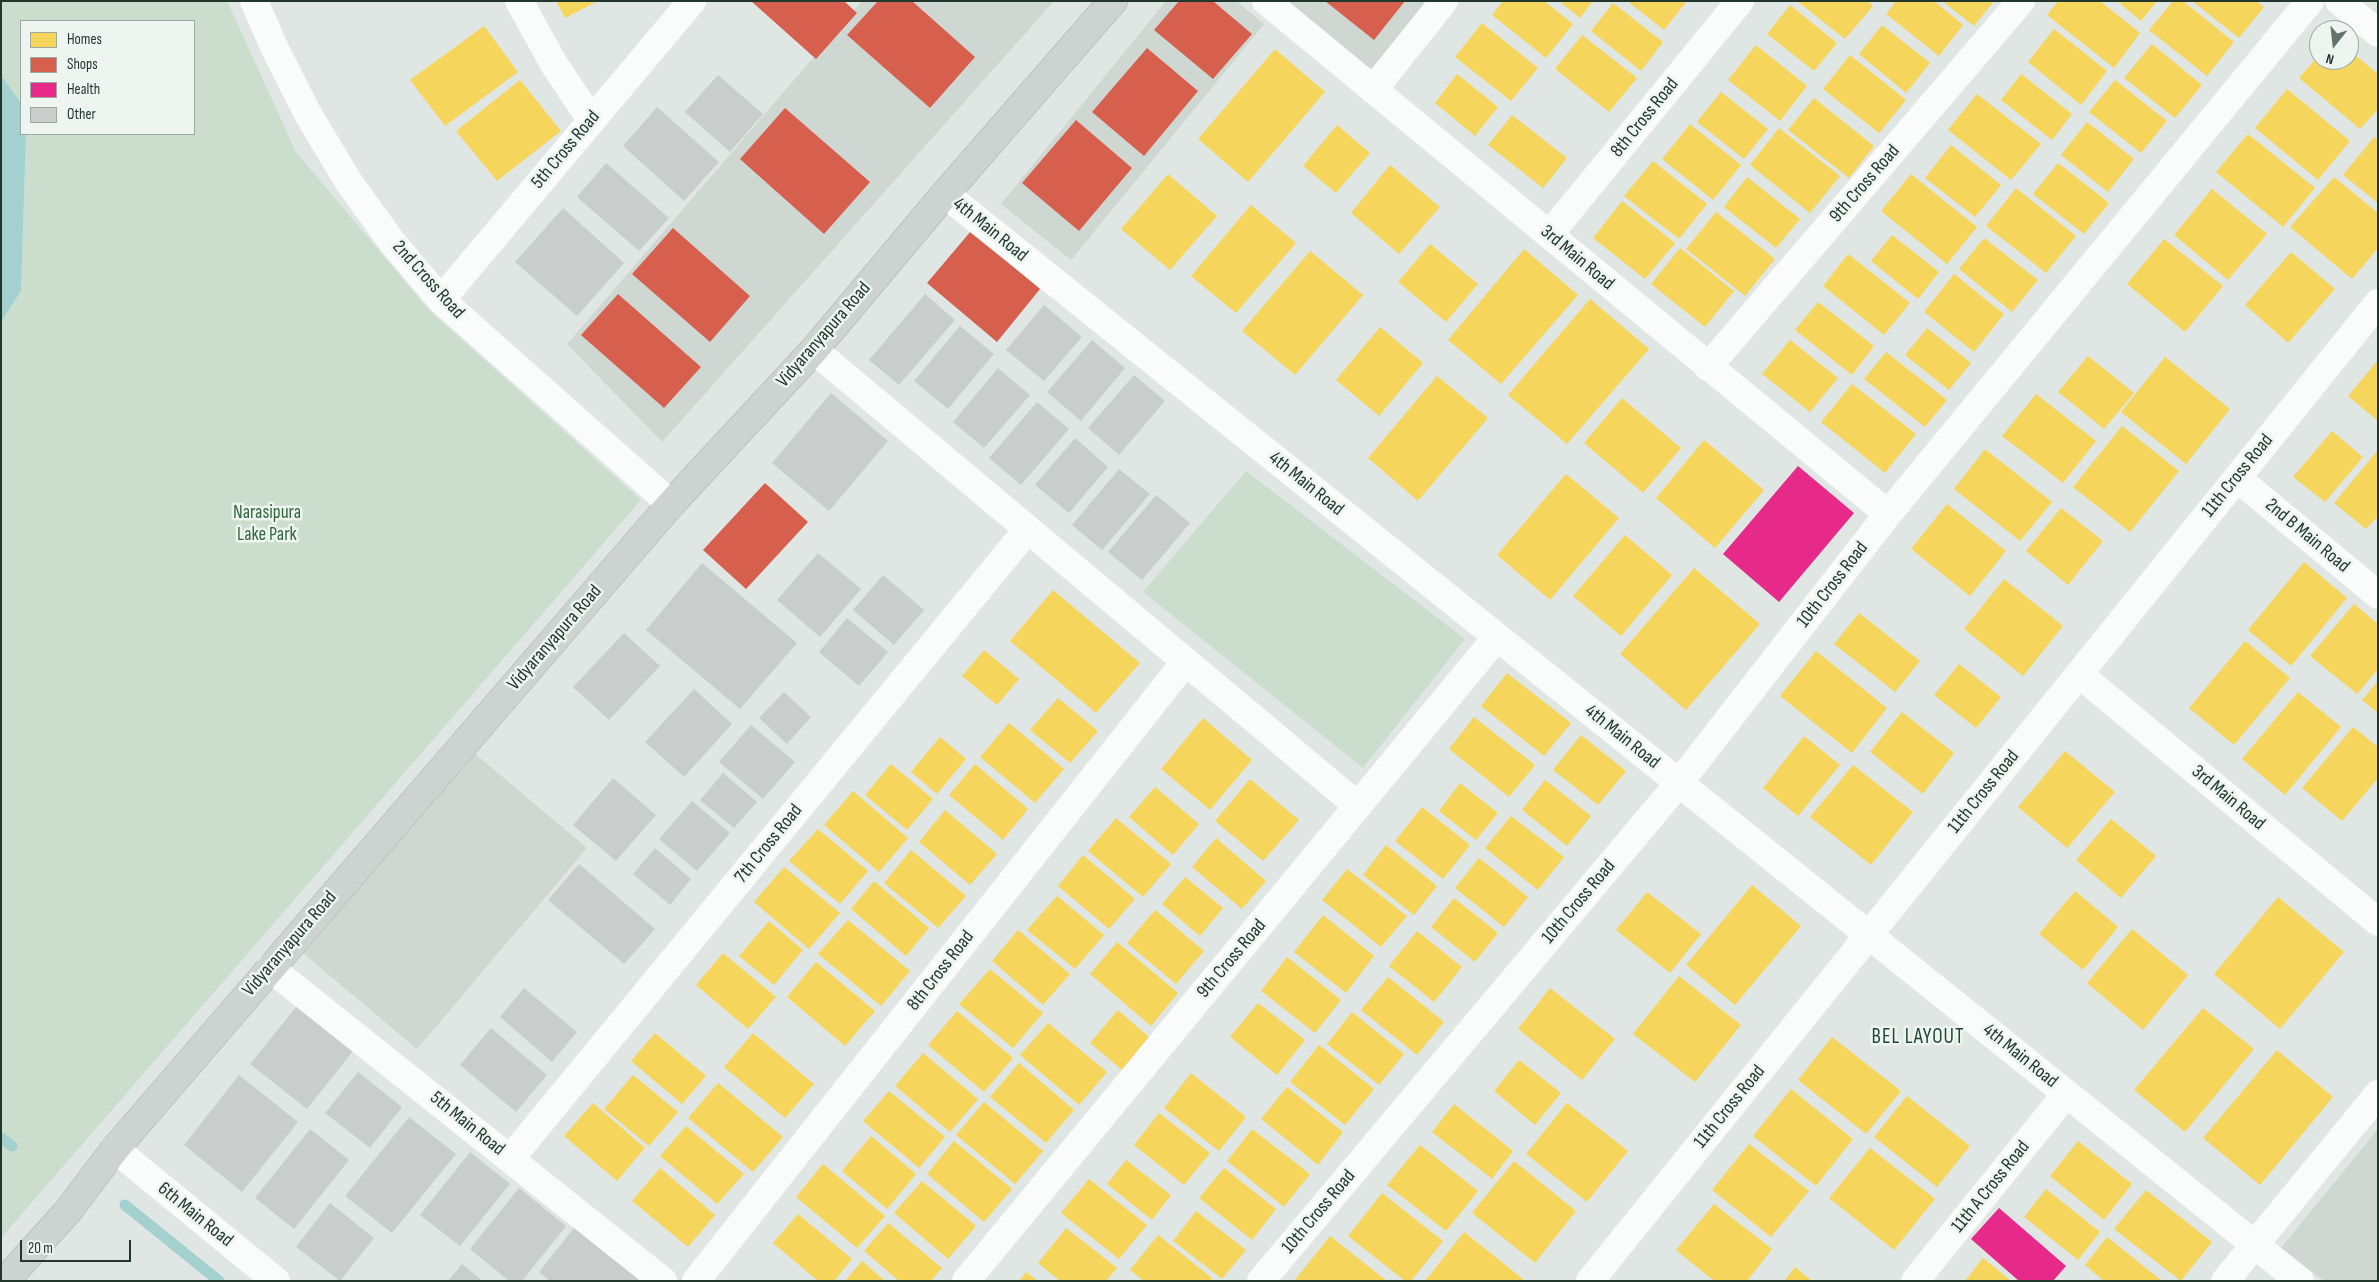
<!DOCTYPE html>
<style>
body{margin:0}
#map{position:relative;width:2379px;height:1282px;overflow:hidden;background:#e0e6e3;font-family:"Sofia Sans Condensed",sans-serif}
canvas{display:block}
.frame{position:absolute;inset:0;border:2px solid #21362d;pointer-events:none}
.legend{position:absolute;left:20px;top:20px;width:175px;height:115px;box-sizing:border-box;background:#eef5f0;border:1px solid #9ca9a2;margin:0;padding:6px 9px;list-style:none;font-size:15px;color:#21362d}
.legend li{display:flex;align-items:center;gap:10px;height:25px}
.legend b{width:25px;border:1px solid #9ca9a2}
.north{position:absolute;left:2309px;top:20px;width:50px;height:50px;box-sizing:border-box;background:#eef5f0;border:1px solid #9ca9a2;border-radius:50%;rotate:196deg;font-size:14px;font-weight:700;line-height:20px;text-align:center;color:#21362d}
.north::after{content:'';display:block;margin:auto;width:18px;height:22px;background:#64746d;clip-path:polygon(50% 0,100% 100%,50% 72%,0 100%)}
.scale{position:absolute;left:20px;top:1240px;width:111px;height:22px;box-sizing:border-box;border:2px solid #21362d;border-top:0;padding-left:6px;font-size:15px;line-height:18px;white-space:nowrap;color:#21362d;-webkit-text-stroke:4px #eef5f0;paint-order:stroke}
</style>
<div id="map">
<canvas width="2379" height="1282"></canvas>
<div class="frame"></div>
<ul class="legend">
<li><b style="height:14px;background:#f6d55c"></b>Homes</li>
<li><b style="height:14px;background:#d6604d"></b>Shops</li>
<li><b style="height:14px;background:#e7298a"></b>Health</li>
<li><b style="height:14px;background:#c9cecc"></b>Other</li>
</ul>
<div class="north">N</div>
<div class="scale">20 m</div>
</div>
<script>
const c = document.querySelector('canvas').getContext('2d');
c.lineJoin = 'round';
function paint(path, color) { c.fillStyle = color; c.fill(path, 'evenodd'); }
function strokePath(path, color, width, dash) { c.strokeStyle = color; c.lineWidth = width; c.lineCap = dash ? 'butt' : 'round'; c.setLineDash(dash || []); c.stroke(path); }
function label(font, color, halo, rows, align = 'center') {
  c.font = font + ' "Sofia Sans Condensed",sans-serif'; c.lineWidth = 5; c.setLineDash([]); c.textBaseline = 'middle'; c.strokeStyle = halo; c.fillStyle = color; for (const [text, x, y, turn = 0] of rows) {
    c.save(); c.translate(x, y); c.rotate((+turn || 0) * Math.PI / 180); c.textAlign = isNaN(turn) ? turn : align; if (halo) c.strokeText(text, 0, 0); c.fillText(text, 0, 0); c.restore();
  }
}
const built = new Path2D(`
 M862,1H1054L662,442L567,344Z
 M1166,1H1236L1264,24L1071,260L1001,204Z
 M1288,1H1427L1371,69Z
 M467,747L587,848L417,1049L297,948Z
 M2378,1129V1281H2324L2281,1248Z`);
const green = new Path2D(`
 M1,1H227L296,152L430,311L641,500L1,1238V322L21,291L26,134H194V21H21V103L1,75Z
 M1246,471L1465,639L1363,768L1143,592Z`);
const water = new Path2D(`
 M1,75L21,103V134H26L21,291L1,322Z`);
const homes = new Path2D(`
 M556,1H598L565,18Z
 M1503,1H1544L1573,24L1546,58L1492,15Z
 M1559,1H1593L1580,18Z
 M1627,1H1687L1664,30Z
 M1797,1H1867L1873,6L1845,39Z
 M1896,1H1934L1963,25L1939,56L1886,14Z
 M1942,1H1994L1974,26Z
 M2058,1H2100L2140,33L2114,68L2047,15Z
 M2117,1H2157L2141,21Z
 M2173,1H2183L2234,42L2207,76L2149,30Z
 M2192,1H2256L2264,7L2239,38Z
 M1613,3L1663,42L1641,71L1591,31Z
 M1790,5L1837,43L1814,71L1767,34Z
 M1482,23L1538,68L1511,101L1455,57Z
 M1882,25L1930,63L1906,93L1859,54Z
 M484,26L518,72L445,126L410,80Z
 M2054,29L2107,71L2081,105L2028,62Z
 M1582,35L1637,78L1609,112L1555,69Z
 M2152,44L2202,85L2175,118L2124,78Z
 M1756,45L1807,86L1780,121L1728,80Z
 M1275,49L1325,92L1248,182L1198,139Z
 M2349,50L2378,74V109L2360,129L2299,78L2319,55V60H2349Z
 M1850,55L1906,100L1879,133L1823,89Z
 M1457,74L1498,107L1475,136L1435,103Z
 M2021,74L2072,114L2052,140L2001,100Z
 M520,80L561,131L497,181L456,131Z
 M2115,80L2167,121L2141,153L2089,112Z
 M2287,89L2350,141L2318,180L2255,128Z
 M1721,92L1768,129L1744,159L1697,122Z
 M1977,94L2041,144L2011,180L1948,130Z
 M1814,98L1874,146L1849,178L1788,130Z
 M1512,115L1567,158L1543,188L1488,145Z
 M2087,122L2134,159L2108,192L2061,155Z
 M1690,124L1741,165L1713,200L1662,159Z
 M1337,125L1370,153L1336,193L1303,166Z
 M1779,128L1840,176L1810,213L1750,165Z
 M2248,134L2315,188L2283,227L2216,172Z
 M2374,137L2378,140V203L2343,175Z
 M1951,145L2001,185L1975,217L1925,178Z
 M1653,161L1707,204L1679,239L1624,196Z
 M2058,163L2109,203L2084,234L2033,194Z
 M1390,165L1440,207L1399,254L1351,213Z
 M1168,174L1217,216L1170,270L1121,229Z
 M1911,174L1977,227L1947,264L1881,211Z
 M1747,177L1800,219L1776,248L1724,207Z
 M2334,177L2378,213V248L2352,279L2290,227Z
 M2016,188L2076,236L2046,273L1986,226Z
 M2212,189L2267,234L2228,280L2174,235Z
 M1622,201L1675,243L1645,279L1593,238Z
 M1251,205L1296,243L1236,313L1191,276Z
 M1716,212L1775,259L1745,296L1686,249Z
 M1892,235L1939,272L1918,299L1871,261Z
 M1984,238L2038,280L2012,312L1959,269Z
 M2164,239L2223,286L2185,332L2127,284Z
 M1430,244L1478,284L1446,322L1398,282Z
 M1680,248L1734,291L1705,327L1651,284Z
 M1524,249L1578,295L1501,384L1448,340Z
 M1310,251L1363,295L1295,375L1242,331Z
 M2291,252L2335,289L2288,343L2245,305Z
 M1848,254L1910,303L1884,335L1823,286Z
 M1954,274L2004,314L1974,352L1924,312Z
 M1590,299L1649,349L1567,444L1508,395Z
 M1818,302L1874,346L1852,375L1795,330Z
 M1380,327L1423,363L1379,416L1336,380Z
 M1927,328L1971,363L1949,390L1905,355Z
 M1790,340L1838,378L1810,412L1762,374Z
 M1886,352L1947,400L1925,427L1864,379Z
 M2088,356L2134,393L2104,429L2058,392Z
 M2165,357L2230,409L2186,464L2121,412Z
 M2378,360V421L2348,396Z
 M1437,376L1488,418L1418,501L1368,458Z
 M1852,384L1916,434L1885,473L1821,422Z
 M2036,394L2096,441L2063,483L2002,436Z
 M1622,398L1681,448L1643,493L1584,443Z
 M2122,426L2179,471L2130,532L2073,487Z
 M2332,431L2363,457L2325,502L2293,477Z
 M1704,440L1764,490L1715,548L1656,498Z
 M1985,449L2052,502L2020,541L1954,489Z
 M2378,450V516L2366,529L2334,503Z
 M1566,474L1619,518L1550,600L1497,555Z
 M1947,504L2006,551L1970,596L1911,549Z
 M2061,508L2103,541L2068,585L2026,551Z
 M1625,535L1672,575L1621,636L1573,596Z
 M2304,562L2347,598L2291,666L2248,630Z
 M1694,568L1760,624L1686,710L1620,654Z
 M2004,579L2063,626L2023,676L1964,629Z
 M1053,590L1140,663L1096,713L1010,641Z
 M2354,604L2378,624V669L2357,694L2310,656Z
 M1859,613L1920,661L1895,692L1834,644Z
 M2245,641L2290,678L2234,745L2189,708Z
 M984,650L1019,679L997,705L962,676Z
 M1816,651L1887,708L1852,753L1780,696Z
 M1959,664L2001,697L1976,728L1934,695Z
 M1507,673L1571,723L1544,756L1481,706Z
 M2378,681V713L2362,700Z
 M2298,692L2341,727L2285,795L2242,759Z
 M1058,698L1098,731L1070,763L1030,730Z
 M1902,712L1954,753L1923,794L1870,752Z
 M1474,717L1535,765L1509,797L1449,749Z
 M1203,718L1252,760L1210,810L1161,769Z
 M1009,723L1064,769L1035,803L980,757Z
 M2353,727L2378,747V778L2342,821L2302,788Z
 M1581,735L1626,771L1598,805L1553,770Z
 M1804,736L1840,765L1798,816L1763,788Z
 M940,737L966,759L937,794L911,772Z
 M2065,751L2115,792L2067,848L2018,807Z
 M891,764L933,799L907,830L865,795Z
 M975,764L1028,809L1003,840L949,795Z
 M1853,765L1913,812L1871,865L1810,817Z
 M1250,779L1299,820L1263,861L1215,821Z
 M1545,780L1591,816L1567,846L1522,810Z
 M1460,783L1498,813L1476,840L1439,811Z
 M1155,787L1199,824L1173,855L1129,817Z
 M853,791L908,838L879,872L824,825Z
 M1422,807L1470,845L1443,879L1395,841Z
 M945,810L997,854L970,885L919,842Z
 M1511,816L1564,857L1538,890L1485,848Z
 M1116,818L1171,864L1143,897L1088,851Z
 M2111,819L2156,856L2121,898L2076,860Z
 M818,829L868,871L840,904L789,861Z
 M1216,838L1266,881L1242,909L1192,867Z
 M1386,845L1437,886L1414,915L1363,875Z
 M911,850L966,896L938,928L884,883Z
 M1083,855L1135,899L1109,929L1058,886Z
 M1479,858L1528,897L1504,927L1455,888Z
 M784,867L840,913L809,949L754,902Z
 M1347,869L1407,916L1381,947L1322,900Z
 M1185,877L1223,908L1200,936L1162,904Z
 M874,881L929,928L906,956L851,909Z
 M1752,885L1801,926L1735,1005L1686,965Z
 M2075,891L2118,927L2083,970L2039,934Z
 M1647,892L1701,934L1670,973L1616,930Z
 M1057,896L1104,935L1075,969L1027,930Z
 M2278,897L2344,952L2280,1029L2214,974Z
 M1454,898L1498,933L1475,962L1431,927Z
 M1155,910L1204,951L1176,984L1127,943Z
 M1323,915L1374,956L1346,993L1294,952Z
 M848,920L910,971L881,1006L818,954Z
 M769,921L803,950L774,985L739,956Z
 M2132,929L2188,975L2143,1030L2087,983Z
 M1018,930L1070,974L1043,1005L992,961Z
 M1417,931L1462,967L1434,1002L1389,966Z
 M1117,942L1178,993L1151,1026L1090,974Z
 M723,953L776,997L748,1029L696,985Z
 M1287,957L1341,1000L1315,1033L1261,991Z
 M816,962L875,1011L845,1046L787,997Z
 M990,969L1043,1013L1013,1048L959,1004Z
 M1679,976L1741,1025L1695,1082L1633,1034Z
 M1388,977L1444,1022L1417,1055L1361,1010Z
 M1550,988L1615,1039L1582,1080L1518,1029Z
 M1258,1003L1305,1040L1277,1075L1230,1037Z
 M2203,1008L2254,1049L2185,1132L2134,1090Z
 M1118,1010L1149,1037L1122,1070L1090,1043Z
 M957,1011L1013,1058L984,1092L928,1045Z
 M1352,1012L1404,1054L1379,1085L1327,1044Z
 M1048,1023L1107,1072L1079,1105L1020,1055Z
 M655,1033L706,1076L682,1104L631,1061Z
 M753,1033L814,1084L785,1118L724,1067Z
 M1832,1037L1901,1091L1866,1134L1798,1080Z
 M1319,1045L1374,1089L1345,1125L1290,1082Z
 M2277,1050L2333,1097L2260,1185L2203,1138Z
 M923,1053L978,1099L950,1132L895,1086Z
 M1519,1060L1561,1093L1535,1125L1494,1091Z
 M1019,1063L1074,1110L1046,1143L990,1097Z
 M1191,1073L1246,1117L1219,1151L1164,1108Z
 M633,1075L678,1112L649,1146L604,1109Z
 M718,1083L783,1137L753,1172L688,1118Z
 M1287,1087L1343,1132L1318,1165L1261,1119Z
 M1791,1089L1853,1139L1816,1186L1753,1136Z
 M889,1091L945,1137L919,1168L863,1121Z
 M1907,1096L1970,1146L1937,1187L1874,1137Z
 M984,1102L1043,1151L1015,1184L956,1135Z
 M593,1103L645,1148L617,1181L564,1136Z
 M1567,1103L1628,1151L1587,1202L1526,1154Z
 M1454,1104L1513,1151L1492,1179L1432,1132Z
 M1159,1113L1210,1153L1184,1185L1134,1145Z
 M686,1126L744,1174L717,1204L660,1156Z
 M1252,1129L1310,1174L1284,1207L1227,1161Z
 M871,1136L916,1174L887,1209L842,1171Z
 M954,1141L1012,1189L984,1222L927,1174Z
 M2078,1141L2132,1184L2104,1220L2050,1176Z
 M1749,1144L1809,1191L1771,1237L1712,1190Z
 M1420,1145L1478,1191L1446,1231L1387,1185Z
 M1870,1148L1935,1199L1894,1250L1829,1198Z
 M1126,1160L1171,1195L1152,1220L1107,1184Z
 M1514,1161L1576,1211L1535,1263L1472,1213Z
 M823,1164L885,1216L857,1248L796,1197Z
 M660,1168L715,1215L688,1247L632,1201Z
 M1224,1168L1276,1209L1252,1240L1199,1198Z
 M1089,1179L1147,1225L1119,1259L1061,1213Z
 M922,1181L976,1226L948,1259L894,1213Z
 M2046,1189L2100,1232L2078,1260L2024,1217Z
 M2146,1190L2212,1242L2181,1281L2114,1229Z
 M1382,1193L1443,1241L1411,1281H1405L1348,1236Z
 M1714,1204L1772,1249L1747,1281H1714L1676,1250Z
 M1196,1211L1246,1250L1222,1279L1173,1241Z
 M798,1214L852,1259L834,1281H818L773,1243Z
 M888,1223L942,1268L931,1281H899L864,1251Z
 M1066,1228L1117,1268L1106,1281H1060L1038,1263Z
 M1464,1232L1523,1279L1521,1281H1425Z
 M1158,1235L1212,1278L1210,1281H1144L1130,1270Z
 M1330,1236L1387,1281H1294Z
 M2107,1237L2162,1281H2104L2085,1265Z
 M1983,1258L2011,1281H1965Z
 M862,1261L885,1281H845Z
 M1795,1267L1812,1281H1784Z
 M1026,1272L1038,1281H1019Z`);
const shops = new Path2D(`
 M751,1H844L857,13L816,59Z
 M878,1H912L975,57L930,108L847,35Z
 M1179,1H1213L1252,34L1213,79L1154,30Z
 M1325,1H1405L1374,40Z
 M1147,48L1198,91L1144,156L1092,112Z
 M785,108L870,182L824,234L740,159Z
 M1076,120L1132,168L1079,231L1022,183Z
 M673,228L750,296L710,342L632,274Z
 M971,231L1040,289L997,342L927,283Z
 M618,294L701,367L664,408L581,335Z
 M765,483L808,522L746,589L703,550Z`);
const health = new Path2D(`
 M1798,466L1854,513L1779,602L1723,554Z
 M1999,1208L2066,1266L2053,1281H2019L1971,1239Z`);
const stream = new Path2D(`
 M1,1138L12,1146
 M125,1205L219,1281`);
const building = new Path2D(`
 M718,75L763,114L730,152L685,112Z
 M657,107L719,162L684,201L623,146Z
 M606,163L669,218L639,251L577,197Z
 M563,208L624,263L577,316L515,262Z
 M925,294L955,320L899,385L869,360Z
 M1044,305L1082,337L1044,381L1006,350Z
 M960,326L994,354L948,409L914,381Z
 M1092,340L1125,368L1081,421L1047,392Z
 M998,368L1030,395L984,448L953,422Z
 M1134,375L1165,401L1119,455L1088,428Z
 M831,393L888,441L829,511L772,463Z
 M1037,402L1069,429L1021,485L989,458Z
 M1075,438L1108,467L1069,513L1035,485Z
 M1119,469L1150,494L1102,550L1072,525Z
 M1156,495L1190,523L1142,580L1108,552Z
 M818,553L861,589L820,637L777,600Z
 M702,563L797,643L740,709L646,630Z
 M883,575L924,610L894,645L853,610Z
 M847,618L888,652L859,686L819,652Z
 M624,633L660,666L609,720L573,687Z
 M694,689L732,724L684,777L645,742Z
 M784,692L811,717L787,744L759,718Z
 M751,725L795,762L763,799L719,762Z
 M723,773L757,802L734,828L700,800Z
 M613,778L656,815L616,861L573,825Z
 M692,801L730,833L697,871L659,839Z
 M655,848L691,879L670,905L633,874Z
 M579,864L655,929L624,964L548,900Z
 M524,988L577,1032L552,1062L500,1017Z
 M297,1006L354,1050L307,1109L250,1064Z
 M491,1028L547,1075L516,1112L460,1065Z
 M358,1072L402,1107L370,1148L325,1113Z
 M239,1075L298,1122L242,1192L184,1145Z
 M409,1117L456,1154L392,1233L345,1196Z
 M310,1129L349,1160L294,1229L255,1198Z
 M470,1152L510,1184L460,1246L420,1215Z
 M519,1188L566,1226L522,1281H509L470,1249Z
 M330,1203L374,1238L340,1281L296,1247Z
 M577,1224L648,1281H550L539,1272Z
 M462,1264L483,1281H448Z`);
const minor = new Path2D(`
 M254,1L275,49L309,116L348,181L392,242L441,300L671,504
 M519,1L554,64L591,120
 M1266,1L1888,514
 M2339,1L2378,33
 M1373,90L1444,1
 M945,194L2300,1281
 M1549,235L1740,1
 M441,300L692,1
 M814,350L1358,806
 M1708,367L2021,1
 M2237,478L2378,595
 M2079,674L2378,922
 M270,968L663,1281
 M115,1149L276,1281
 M510,1159L1028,529
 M696,1281L1186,661
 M966,1281L1497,637
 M1261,1281L1679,783L1888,514L2310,1
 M1590,1281L2378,303
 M1915,1281L2066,1094
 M2225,1281L2378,1094`);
const major = new Path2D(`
 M5,1281L68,1211L115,1149L671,504L814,350L945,194L1113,1`);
const streetNames = [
 ["8th Cross Road",1645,118,-51],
 ["5th Cross Road",566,150,-50],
 ["9th Cross Road",1865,184,-49],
 ["4th Main Road",990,230,39],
 ["3rd Main Road",1577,258,40],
 ["2nd Cross Road",428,280,48],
 ["Vidyaranyapura Road",824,335,-49],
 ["11th Cross Road",2238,476,-51],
 ["4th Main Road",1306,484,39],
 ["2nd B Main Road",2307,536,40],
 ["10th Cross Road",1833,585,-52],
 ["Vidyaranyapura Road",555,638,-49],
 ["4th Main Road",1622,737,39],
 ["11th Cross Road",1984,792,-51],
 ["3rd Main Road",2228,798,40],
 ["7th Cross Road",769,844,-51],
 ["10th Cross Road",1579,902,-50],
 ["Vidyaranyapura Road",290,944,-49],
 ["9th Cross Road",1232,959,-50],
 ["8th Cross Road",941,971,-52],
 ["4th Main Road",2020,1056,39],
 ["11th Cross Road",1730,1107,-51],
 ["5th Main Road",467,1124,39],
 ["11th A Cross Road",1991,1187,-51],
 ["10th Cross Road",1319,1212,-50],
 ["6th Main Road",195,1215,39]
];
const parkNames = [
 ["Narasipura",267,513],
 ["Lake Park",267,535]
];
const quarterNames = [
 ["BEL LAYOUT",1918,1038]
];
paint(built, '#cfd7d2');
paint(green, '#cbdece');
paint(water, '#a4d1cf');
paint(homes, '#f6d55c');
paint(shops, '#d6604d');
paint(health, '#e7298a');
strokePath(stream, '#a4d1cf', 11);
paint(building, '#c9cecc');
strokePath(major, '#bbc3bf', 30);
strokePath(minor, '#fafbfb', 28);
strokePath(major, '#ccd3d0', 28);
label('19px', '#21362d', '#eef5f0', streetNames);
label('19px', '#31673c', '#eef5f0', parkNames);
c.letterSpacing = '1px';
label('21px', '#204536', '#eef5f0', quarterNames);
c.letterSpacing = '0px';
</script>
